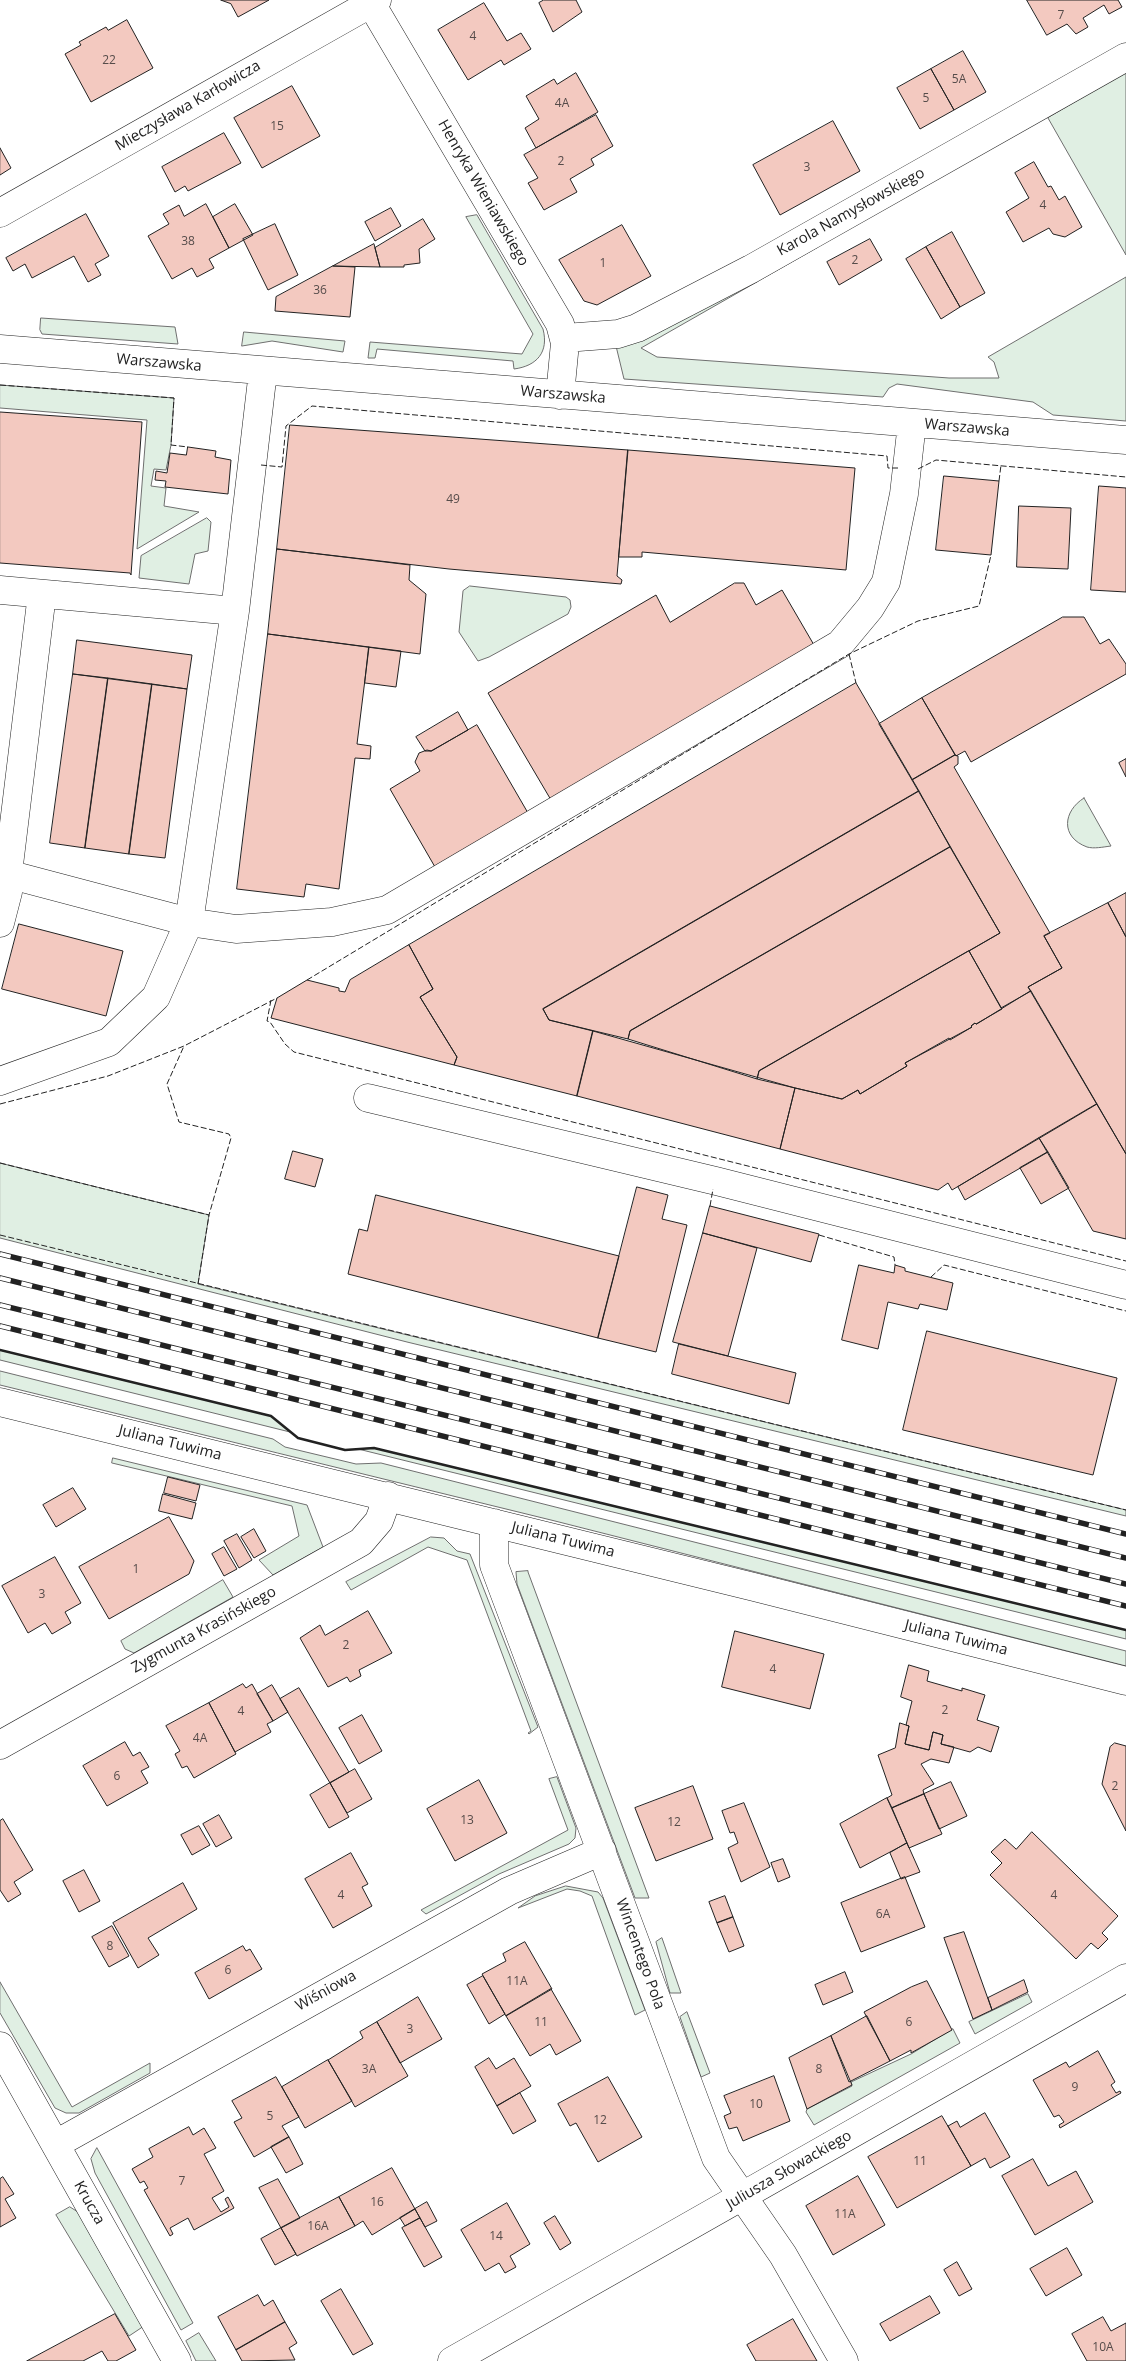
<!DOCTYPE html>
<meta charset="utf-8">
<style>
body{margin:0}
canvas{display:block;background:#fff}
</style>
<canvas width="1126" height="2361"></canvas>
<script>
const c = document.querySelector('canvas').getContext('2d');
c.lineJoin = 'round';
function paint(path, color) { c.fillStyle = color; c.fill(path, 'evenodd'); }
function strokePath(path, color, width, dash) { c.strokeStyle = color; c.lineWidth = width; c.lineCap = dash ? 'butt' : 'round'; c.setLineDash(dash || []); c.stroke(path); }
function label(font, color, halo, rows, align = 'center') {
  c.font = font + ' "Open Sans",sans-serif'; c.lineWidth = 4; c.setLineDash([]); c.textBaseline = 'middle'; c.strokeStyle = halo; c.fillStyle = color; for (const [text, x, y, turn = 0] of rows) {
    c.save(); c.translate(x, y); c.rotate((+turn || 0) * Math.PI / 180); c.textAlign = isNaN(turn) ? turn : align; if (halo) c.strokeText(text, 0, 0); c.fillText(text, 0, 0); c.restore();
  }
}
const green = new Path2D(`
 M1126,72V255L1048,118Z
 M477,215L543,329C549,352 537,366 514,369L513,361L377,349L375,358H368L370,342L522,354L533,334L466,217Z
 M816,242L818,247L641,348L657,357L949,378H999L994,362L988,357L1126,277V421L1053,415L1033,402L897,384L889,388L883,397L624,379L616,346Z
 M41,318L175,327L178,344L42,334L40,330Z
 M244,332L345,341L343,352L272,341L242,346Z
 M0,385L174,398L171,445L166,470L154,469L151,486L166,488L164,506L199,512L137,549L147,420L0,408Z
 M207,518L211,522L208,551L195,554L189,584L139,578L141,556Z
 M470,586L566,597L570,600L571,607L568,614L489,657L478,661L459,632L463,591Z
 M1084,798L1111,846C1103,847 1094,849 1087,847C1060,837 1063,811 1084,798Z
 M0,1163L209,1215L198,1284L1126,1510V1516L407,1342L0,1238Z
 M0,1350L271,1416L290,1432L0,1360Z
 M0,1371L273,1439L285,1447L356,1464L381,1463L1126,1651V1666L555,1521L0,1385Z
 M374,1448L1126,1630V1639L358,1449Z
 M113,1458L307,1505L323,1547L273,1575L259,1560L299,1536L292,1506L112,1463Z
 M431,1537L444,1538L457,1551L470,1554L538,1727L529,1734L528,1733L531,1731L467,1560L428,1547L351,1590L346,1582Z
 M528,1571V1572L649,1898H635L517,1584L516,1572Z
 M223,1580L233,1597L134,1653L125,1649L121,1641Z
 M557,1777L576,1828L575,1838L569,1844L499,1874L426,1914L421,1910L568,1830L549,1779Z
 M566,1886L598,1892L603,1898L645,2010L635,2015L592,1896L580,1891L567,1889L518,1908L535,1896Z
 M662,1938L681,1993H670L656,1942Z
 M0,1982L72,2107L150,2063V2073L79,2113H66L55,2108L0,2013Z
 M1028,1994L1032,2002L975,2034L969,2022Z
 M687,2012L710,2073L701,2077L680,2017Z
 M953,2029L960,2043L814,2125L806,2112L807,2109L852,2086L851,2082L911,2054Z
 M97,2148L193,2323L181,2330L95,2173L91,2159Z
 M70,2207L78,2212L144,2326L129,2336L56,2215Z
 M199,2333L216,2361H196L186,2341Z`);
const building = new Path2D(`
 M221,0H269L238,17L231,4Z
 M544,0H576L582,12L553,32L539,3Z
 M1027,0H1118L1122,7L1109,14L1104,5L1083,18L1088,27L1076,34L1067,24L1047,35Z
 M484,3L507,41L521,33L531,49L504,65L501,60L468,80L438,30Z
 M127,20L153,68L91,102L65,54L81,45L79,42L106,27L108,30Z
 M963,51L986,92L954,110L931,69Z
 M931,69L954,110L920,129L897,88Z
 M576,73L598,112L536,148L525,128L539,119L526,96L554,79L557,84Z
 M292,86L320,136L262,168L234,118Z
 M596,115L613,146L591,159L594,165L570,179L577,192L544,210L528,183L538,178L524,155Z
 M833,121L860,171L780,215L753,165Z
 M224,133L241,163L188,191L185,186L175,192L162,167Z
 M0,148L11,168L0,175Z
 M1034,162L1048,187L1051,186L1059,200L1065,196L1082,227L1065,237L1053,234L1049,228L1023,242L1006,212L1029,198L1015,173Z
 M206,204L229,248L209,259L214,268L197,277L192,268L172,279L148,236L169,224L163,214L179,205L184,216Z
 M235,204L253,235L229,248L213,217Z
 M391,208L401,226L375,241L365,222Z
 M86,214L109,256L95,264L101,275L88,282L74,256L32,278L25,264L13,271L6,258Z
 M423,219L435,239L419,249L420,263L404,265V267H380L375,248Z
 M275,224L298,275L268,290L243,239Z
 M622,225L651,276L597,305L584,301L559,260Z
 M952,232L985,293L960,307L926,247Z
 M870,239L882,260L839,285L827,262Z
 M374,244L380,267L333,266Z
 M926,247L960,307L941,319L906,259Z
 M333,266L355,267L350,317L275,311L276,297Z
 M0,412L142,422L131,575L130,573L0,563Z
 M290,425L628,450L617,576L622,580L621,584L449,569L277,549Z
 M188,447L216,451L215,457L231,460L228,494L165,487L166,481L155,480L156,471L167,473L170,453L186,455Z
 M628,450L855,468L846,570L642,552V557H619Z
 M944,476L999,481L991,555L936,550Z
 M1099,486L1126,488V592L1091,590Z
 M1019,506L1071,508L1068,569L1017,567Z
 M277,549L410,565L409,580L426,594L420,654L268,634Z
 M735,583H744L756,605L782,590L814,645L551,800L488,693L656,595L670,622Z
 M1063,617H1084L1100,644L1109,639L1126,664V674L971,762L965,751L956,756L922,698Z
 M268,634L369,647L357,744L371,746L370,759L355,758L339,889L306,884L304,897L237,889Z
 M77,640L192,655L187,689L73,674Z
 M369,647L401,651L396,687L365,683Z
 M73,674L108,678L85,848L50,843Z
 M108,678L152,684L129,854L85,848Z
 M856,683L919,791L543,1009L549,1020L593,1031L577,1096L454,1065L457,1057L420,997L433,989L409,945Z
 M152,684L187,689L165,858L129,854Z
 M922,698L955,755L912,780L879,724Z
 M458,712L468,730L431,751H425L416,737Z
 M477,725L528,813L435,867L390,789L420,771L415,762L419,753L427,750L431,751Z
 M955,755L958,756V764L954,767L1050,933L1044,936L1062,968L1028,987L1031,991L1001,1008L969,951L1000,933L912,780Z
 M1126,759V777L1119,763Z
 M919,791L950,847L630,1031L628,1039L549,1020L543,1009Z
 M950,847L1000,933L759,1071L757,1079L628,1039L630,1031Z
 M1126,893V937L1108,903Z
 M1108,903L1126,937V1154L1028,987L1062,968L1044,936Z
 M19,924L123,951L106,1016L2,989Z
 M409,945L433,989L420,997L457,1057L454,1065L271,1018L277,998L307,980L339,988V991L345,992L350,980Z
 M969,951L1002,1009L976,1024L975,1023L971,1026L972,1027L905,1063L907,1066L860,1094L858,1090L842,1099L757,1079L759,1071Z
 M1031,991L1097,1104L952,1190L948,1183L938,1190L780,1149L795,1088L842,1099L858,1090L860,1094L907,1066L905,1063L949,1038L950,1040L972,1027L971,1026L975,1023L976,1024Z
 M593,1031L795,1088L780,1149L577,1096Z
 M1097,1104L1126,1154V1239L1093,1231L1039,1138Z
 M1039,1138L1048,1152L965,1200L958,1187Z
 M293,1151L323,1159L315,1187L285,1179Z
 M1048,1152L1069,1188L1041,1204L1020,1168Z
 M637,1187L668,1195L662,1219L687,1225L656,1352L598,1338Z
 M376,1195L619,1256L598,1338L348,1274L359,1229L367,1231Z
 M710,1206L819,1234L811,1262L703,1233Z
 M703,1233L757,1248L728,1356L673,1342Z
 M859,1265L894,1273L895,1265L905,1268V1271L953,1283L947,1310L920,1304L918,1309L888,1302L878,1349L842,1340Z
 M927,1331L1117,1378L1093,1475L903,1430Z
 M679,1344L796,1373L789,1404L672,1374Z
 M168,1477L200,1485L196,1501L164,1493Z
 M73,1488L86,1509L56,1527L43,1505Z
 M163,1494L196,1503L192,1519L159,1511Z
 M169,1517L194,1561L189,1574L109,1619L79,1567Z
 M254,1529L266,1551L254,1558L241,1537Z
 M237,1534L252,1560L239,1568L224,1541Z
 M224,1547L237,1569L224,1576L212,1554Z
 M55,1557L81,1603L65,1612L71,1623L52,1634L45,1623L28,1633L2,1586Z
 M368,1611L392,1653L359,1670L361,1676L350,1682L347,1677L328,1687L300,1638L320,1625L325,1635Z
 M735,1631L824,1654L810,1709L722,1687Z
 M909,1665L929,1671L927,1681L962,1691V1688L985,1695L977,1720L999,1727L991,1752L978,1747L970,1752L941,1744L943,1735L933,1732L929,1750L905,1744L909,1726L906,1725L912,1701L901,1697Z
 M243,1684L246,1688L252,1684L273,1721L267,1724L271,1732L235,1752L209,1703Z
 M272,1685L288,1712L273,1721L257,1694Z
 M299,1688L349,1772L330,1783L280,1699Z
 M209,1703L236,1754L194,1778L187,1766L182,1768L175,1754L180,1751L166,1726Z
 M362,1715L382,1751L359,1764L339,1728Z
 M900,1723L909,1726L905,1744L929,1750L933,1732L943,1735L941,1744L954,1747L949,1763L931,1759L921,1764L934,1784L923,1790L924,1794L892,1808L887,1798L892,1795L878,1755L895,1748Z
 M125,1742L133,1756L140,1752L149,1767L141,1771L148,1783L107,1806L83,1766Z
 M1115,1743L1126,1746V1831L1102,1784L1110,1747Z
 M355,1769L372,1799L347,1813L330,1783Z
 M479,1780L507,1833L455,1861L427,1809Z
 M951,1782L967,1816L939,1829L924,1794Z
 M330,1783L349,1817L329,1828L310,1795Z
 M693,1786L713,1839L656,1861L635,1808Z
 M924,1794L942,1834L909,1848L892,1808Z
 M887,1798L907,1843L860,1868L840,1824Z
 M744,1803L770,1867L741,1882L728,1848L738,1843L734,1832L730,1833L722,1811Z
 M219,1815L232,1838L216,1847L203,1824Z
 M3,1819L33,1870L14,1882L21,1894L8,1902L0,1890V1821Z
 M199,1826L210,1845L192,1855L181,1835Z
 M1032,1832L1118,1916L1102,1933L1108,1939L1098,1949L1091,1943L1076,1959L990,1875L1002,1863L991,1852L1005,1839L1016,1849Z
 M907,1843L920,1872L901,1879L890,1853Z
 M351,1853L368,1884L362,1887L372,1906L333,1928L305,1879Z
 M783,1859L790,1877L778,1882L771,1863Z
 M84,1870L100,1901L79,1912L63,1881Z
 M905,1877L925,1927L861,1952L841,1903Z
 M183,1883L197,1909L148,1938L159,1955L138,1968L113,1923Z
 M725,1896L733,1917L717,1923L709,1902Z
 M733,1917L744,1946L729,1952L717,1923Z
 M112,1926L129,1956L109,1967L92,1937Z
 M964,1932L992,2010L973,2019L944,1938Z
 M525,1942L552,1989L506,2016L482,1974L506,1961L503,1954Z
 M243,1946L246,1951L250,1949L262,1969L209,1999L195,1973Z
 M845,1972L853,1992L823,2005L815,1985Z
 M483,1976L505,2014L489,2024L467,1985Z
 M1024,1980L1028,1992L992,2010L988,1998Z
 M927,1981L952,2030L911,2053V2050L890,2061L864,2012L911,1987Z
 M551,1989L581,2041L556,2055L550,2044L530,2056L506,2016Z
 M418,1997L442,2039L400,2063L377,2022Z
 M867,2016L890,2061L849,2082L831,2036Z
 M377,2022L408,2076L355,2107L328,2060L363,2038L360,2032Z
 M831,2036L852,2085L807,2109L789,2058Z
 M1098,2051L1115,2082L1111,2085L1116,2093L1120,2091L1121,2093L1060,2128L1059,2125L1064,2122L1059,2115L1054,2117L1033,2080L1066,2062L1069,2067Z
 M489,2058L496,2069L514,2058L531,2086L497,2106L475,2067Z
 M328,2060L352,2101L305,2128L282,2087Z
 M774,2076L790,2121L743,2141L737,2127L729,2129L724,2116L731,2113L724,2096Z
 M276,2077L299,2117L282,2126L289,2137L254,2157L234,2122L242,2118L232,2101Z
 M608,2077L642,2137L598,2162L576,2123L570,2126L558,2104Z
 M520,2093L536,2121L513,2134L497,2106Z
 M985,2113L1010,2157L990,2168L985,2158L971,2166L948,2126L957,2121L960,2127Z
 M942,2116L971,2166L897,2208L868,2157Z
 M189,2127L193,2135L204,2128L216,2148L204,2154L224,2191L212,2198L221,2212L229,2207L225,2199L228,2197L234,2208L194,2230L188,2218L170,2228L173,2234L170,2236L144,2190L148,2188L144,2181L140,2183L132,2169L153,2157L149,2149Z
 M289,2137L303,2164L286,2173L271,2147Z
 M1033,2159L1048,2186L1076,2171L1093,2202L1035,2235L1002,2176Z
 M392,2168L415,2209L372,2235L363,2221L355,2226L339,2197Z
 M858,2176L885,2225L833,2255L806,2206Z
 M3,2177L14,2194L5,2199L16,2218L0,2227V2179Z
 M278,2179L300,2218L281,2228L259,2188Z
 M339,2197L355,2226L297,2256L281,2228Z
 M427,2202L437,2221L425,2227L415,2209Z
 M507,2203L530,2244L510,2256L516,2267L505,2273L499,2263L485,2271L461,2230Z
 M415,2209L420,2218L405,2226L400,2218Z
 M555,2216L571,2243L560,2250L544,2223Z
 M420,2218L442,2257L424,2267L402,2228Z
 M281,2228L296,2254L275,2265L261,2239Z
 M1067,2248L1082,2275L1046,2296L1030,2269Z
 M957,2262L972,2289L959,2296L944,2270Z
 M341,2289L373,2344L353,2355L321,2301Z
 M258,2295L264,2306L273,2300L285,2322L236,2350L218,2317Z
 M930,2296L940,2313L890,2341L880,2324Z
 M115,2314L136,2350L116,2361H108L102,2351L83,2361H27Z
 M1103,2317L1111,2331L1126,2323V2361H1087L1072,2334Z
 M793,2319L817,2361H756L747,2345Z
 M285,2322L297,2343L289,2348L295,2360L242,2361L236,2350Z`);
const minor = new Path2D(`
 M369,0L560,324L565,343L560,395
 M0,213L377,0
 M565,338L618,334L637,328L751,269L1126,57
 M0,349L1126,440
 M0,590L235,611
 M0,872L189,922L236,929L332,922L387,910L840,644L870,608L886,582L904,494L912,423
 M0,923L8,892V873L42,594
 M0,1081L109,1042L156,997L189,922L235,611L263,371
 M368,1098L716,1181L1126,1285
 M0,1402L754,1587L1126,1681
 M494,1523V1565L716,2158L783,2255L844,2361
 M0,1745L361,1542L379,1521L388,1496
 M0,2046L177,2361
 M56,2144L509,1891L602,1851
 M452,2361L1126,1978`);
const rail = new Path2D(`
 M0,1254L1126,1534
 M0,1278L1126,1558
 M0,1305L1126,1584
 M0,1326L1126,1606`);
const fence = new Path2D(`
 M0,385L174,398L171,445L188,447
 M261,465L282,467L286,426L312,406L887,456L888,468H898
 M918,469L936,460L1126,477
 M999,481L1001,465
 M849,654L856,683
 M307,980L849,654L918,621L979,606L991,555
 M271,1000L267,1021L270,1022L285,1044L294,1052L1126,1261
 M0,1104L108,1076L184,1046L277,998
 M0,1163L209,1215L231,1138L229,1134L179,1122L167,1084L184,1046
 M710,1206L713,1189
 M0,1235L1126,1510
 M819,1235L894,1257L895,1265
 M931,1277L944,1265L1126,1311
 M198,1284L209,1215`);
const wall = new Path2D(`
 M0,1350L271,1416L298,1438L345,1450L374,1448L1126,1630`);
const numberNames = [
 ["7",1061,16],
 ["4",473,37],
 ["22",109,61],
 ["5A",959,80],
 ["5",926,99],
 ["4A",562,104],
 ["15",277,127],
 ["2",561,162],
 ["3",807,168],
 ["4",1043,206],
 ["38",188,242],
 ["2",855,261],
 ["1",603,264],
 ["36",320,291],
 ["49",453,500],
 ["1",136,1570],
 ["3",42,1595],
 ["2",346,1646],
 ["4",773,1670],
 ["2",945,1711],
 ["4",241,1712],
 ["4A",200,1739],
 ["6",117,1777],
 ["2",1115,1787],
 ["13",467,1821],
 ["12",674,1823],
 ["4",341,1896],
 ["4",1054,1896],
 ["6A",883,1915],
 ["8",110,1947],
 ["6",228,1971],
 ["11A",517,1982],
 ["11",541,2023],
 ["6",909,2023],
 ["3",410,2030],
 ["3A",369,2070],
 ["8",819,2070],
 ["9",1075,2088],
 ["10",756,2105],
 ["5",270,2117],
 ["12",600,2121],
 ["11",920,2162],
 ["7",182,2182],
 ["16",377,2203],
 ["11A",845,2215],
 ["16A",318,2227],
 ["14",496,2237],
 ["10A",1103,2348]
];
const streetNames = [
 ["Mieczysława Karłowicza",188,106,-30],
 ["Henryka Wieniawskiego",483,193,60],
 ["Karola Namysłowskiego",851,212,-29],
 ["Warszawska",159,363,5],
 ["Warszawska",563,395,5],
 ["Warszawska",967,428,5],
 ["Juliana Tuwima",170,1443,14],
 ["Juliana Tuwima",563,1540,14],
 ["Zygmunta Krasińskiego",204,1630,-29],
 ["Juliana Tuwima",956,1638,14],
 ["Wincentego Pola",640,1954,70],
 ["Wiśniowa",326,1991,-29],
 ["Juliusza Słowackiego",789,2170,-30],
 ["Krucza",89,2203,61]
];
paint(green, '#e0efe3');
strokePath(green, '#6f6f6f', 1);
paint(building, '#f3c9c0');
strokePath(building, '#222', 1);
strokePath(minor, '#222', 29);
strokePath(minor, '#fff', 28);
strokePath(rail, '#222', 5.5);
strokePath(rail, '#fff', 4, [11]);
strokePath(fence, '#222', 1, [6, 2.5]);
strokePath(wall, '#222', 2.5);
label('12px', '#564c4a', null, numberNames);
label('15px', '#222', '#fff', streetNames);
</script>
